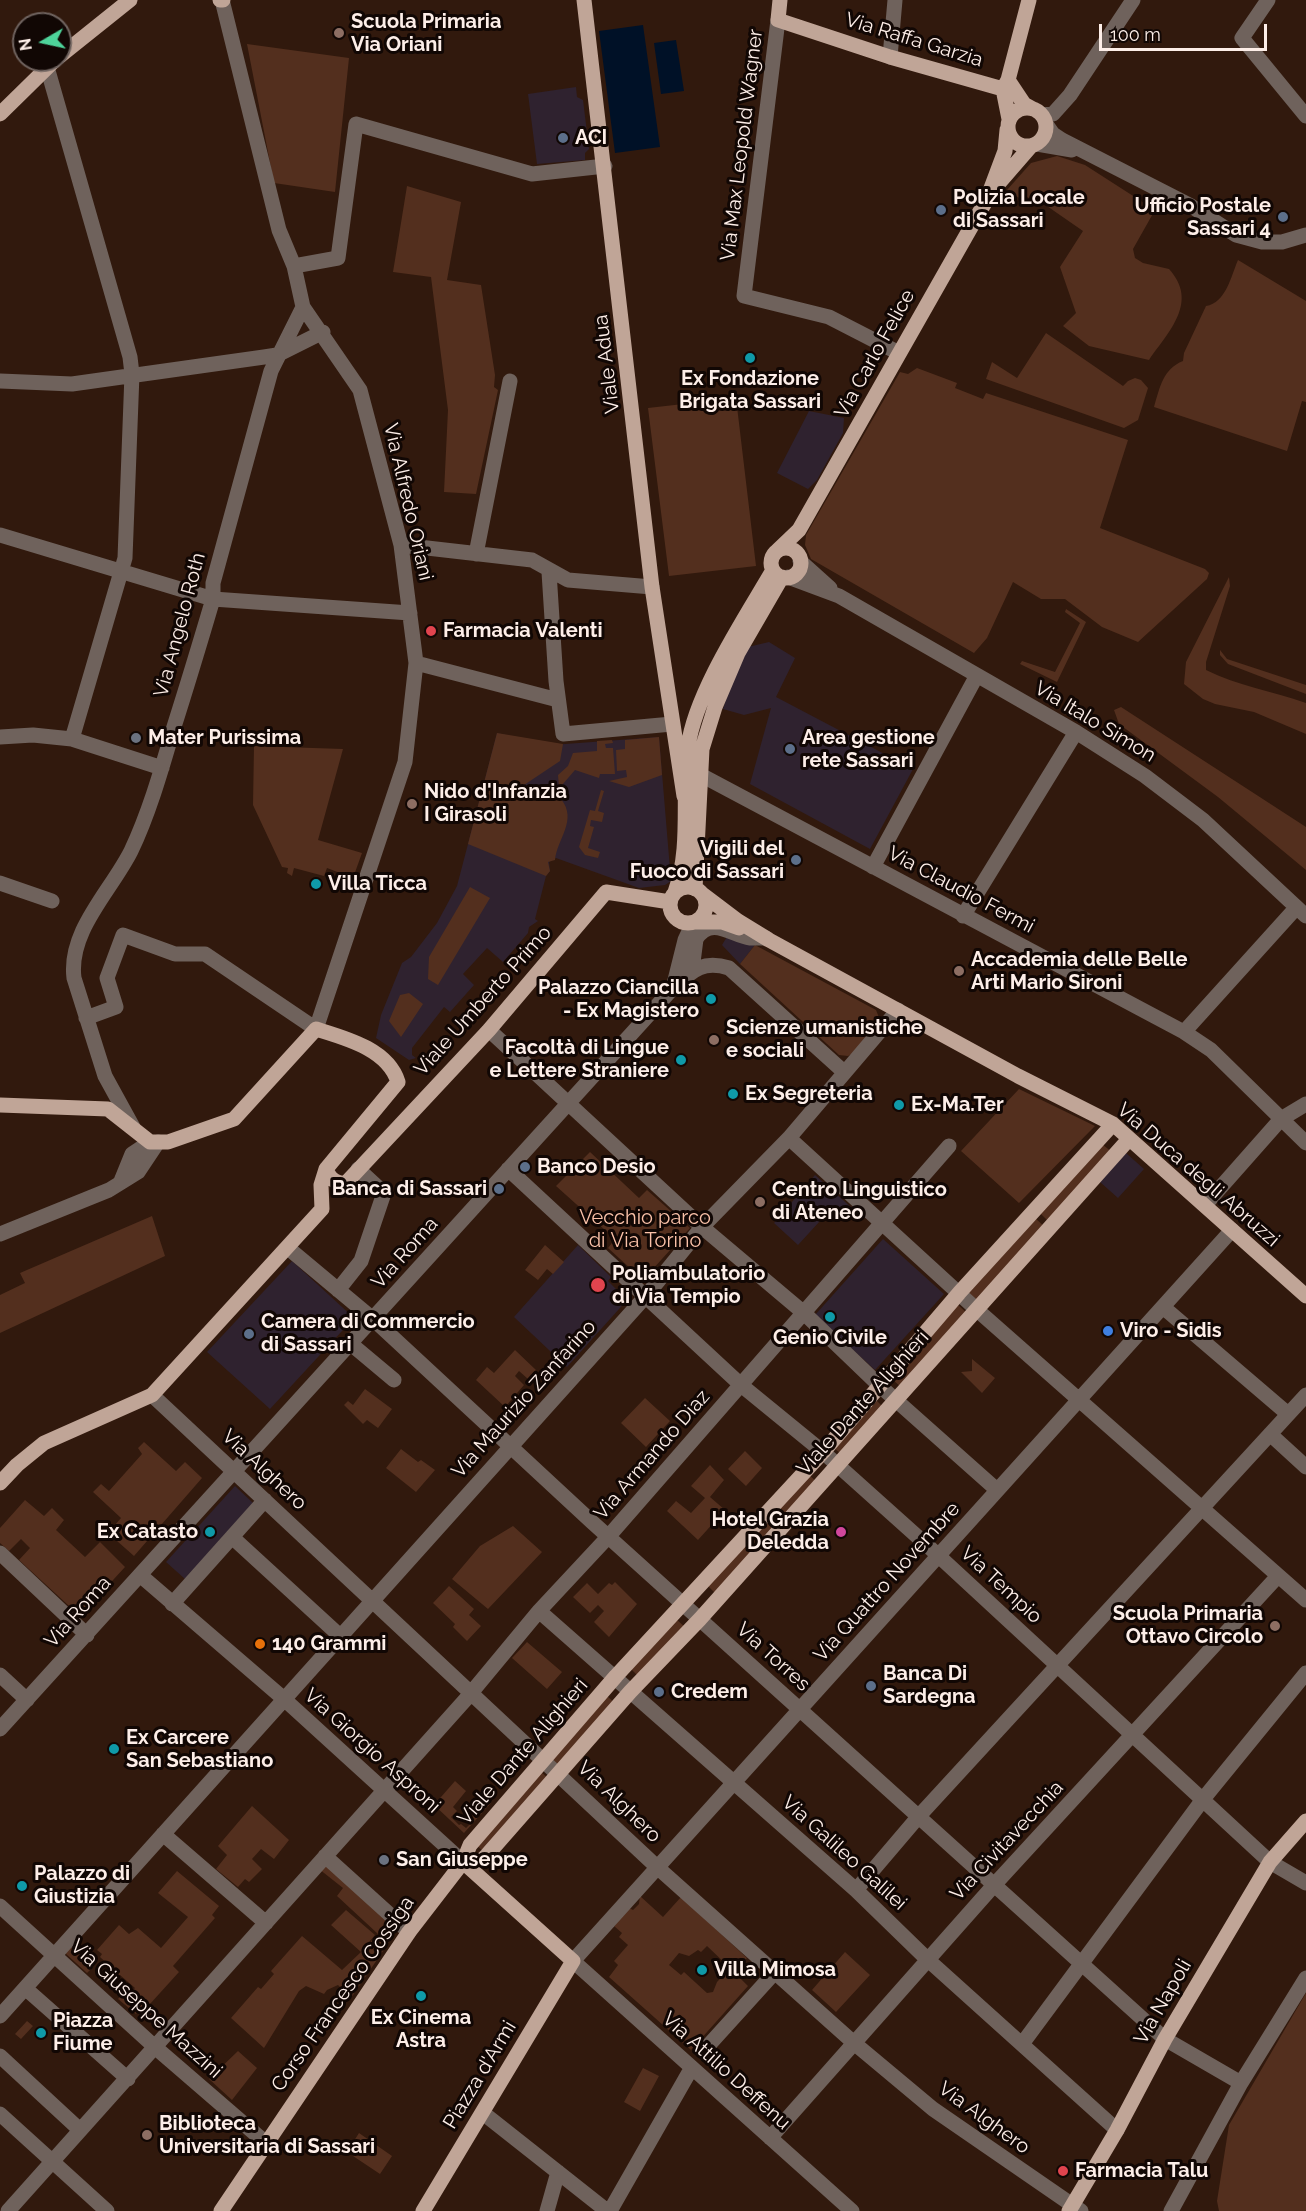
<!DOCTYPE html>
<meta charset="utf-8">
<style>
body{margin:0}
#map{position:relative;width:1306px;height:2211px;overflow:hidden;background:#31190d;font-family:Raleway,sans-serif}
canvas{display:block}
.north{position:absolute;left:12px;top:12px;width:60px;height:60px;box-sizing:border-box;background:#110704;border:2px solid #6f635f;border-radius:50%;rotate:261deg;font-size:16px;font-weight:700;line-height:24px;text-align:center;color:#fdeee8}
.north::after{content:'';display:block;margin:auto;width:21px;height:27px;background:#4ed39a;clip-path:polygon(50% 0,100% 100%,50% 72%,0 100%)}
.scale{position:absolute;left:1099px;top:24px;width:168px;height:27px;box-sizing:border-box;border:3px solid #fdeee8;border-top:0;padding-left:8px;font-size:18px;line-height:21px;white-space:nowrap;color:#fdeee8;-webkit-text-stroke:4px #110704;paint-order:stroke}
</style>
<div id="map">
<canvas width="1306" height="2211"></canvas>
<div class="north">N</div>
<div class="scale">100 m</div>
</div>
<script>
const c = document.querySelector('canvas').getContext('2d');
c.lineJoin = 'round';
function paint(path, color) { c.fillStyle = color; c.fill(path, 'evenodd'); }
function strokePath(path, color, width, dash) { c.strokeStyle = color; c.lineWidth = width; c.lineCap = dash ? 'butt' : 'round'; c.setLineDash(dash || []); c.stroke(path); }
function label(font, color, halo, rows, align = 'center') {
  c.font = font + ' Raleway,sans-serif'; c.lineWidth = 6; c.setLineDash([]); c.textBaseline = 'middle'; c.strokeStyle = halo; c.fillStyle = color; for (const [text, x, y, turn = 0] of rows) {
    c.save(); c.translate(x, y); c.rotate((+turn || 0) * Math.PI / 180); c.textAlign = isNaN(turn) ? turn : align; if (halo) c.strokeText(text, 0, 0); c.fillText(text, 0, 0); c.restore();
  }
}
const commercial = new Path2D(`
 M576,87L577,97L583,100L589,149L585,153V160L537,164L528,94Z
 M809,411L844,418L843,433L817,480L808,489L777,473Z
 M769,642L795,658L776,697L913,769L870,849L750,784L771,708L744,715L723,709L729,689L748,647Z
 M497,733L552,745L659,737L671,881L665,885L639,888L556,858L549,862L550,871L546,876L535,919L538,921L529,927L528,933L503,962L487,948L463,974L474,985L450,1012L444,1007L412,1048V1055L416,1058L409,1060L376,1038L381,1015L402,963L411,957L437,923L457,886Z
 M728,935L755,945L740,964L722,945Z
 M1126,1153L1144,1169L1118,1198L1100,1182Z
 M815,1175L853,1209L844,1219L831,1209L798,1245L774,1223Z
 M883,1239L944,1294L875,1370L815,1315Z
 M578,1245L611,1277L608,1281L618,1291L621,1289L628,1299L567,1367L514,1317Z
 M292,1261L354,1318L270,1409L207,1352Z
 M235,1486L253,1503L185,1579L166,1562Z`);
const green = new Path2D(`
 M247,44L349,58L335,192L274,183Z
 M1057,156L1085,165L1155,210L1133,249L1135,258L1143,263L1169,269C1199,302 1169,331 1149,360L1089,346L1063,326L1076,313L1060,267L1083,231L1031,195L1029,198L1025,196L1022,200L1007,190L1031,163Z
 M407,186L461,202L447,280L481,285L495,375L494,387L498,390L476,494L444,492L448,410L431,277L393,272Z
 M1238,260L1306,301V402L1302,401L1287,451L1154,407C1160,387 1163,369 1183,361L1184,353L1206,306C1226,303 1231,276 1238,260Z
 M1046,333L1123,386L1128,381L1135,378L1141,380L1148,388L1138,420L1124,428L986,379L992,362L1017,378Z
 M917,368L957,383L955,388L983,399L986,393L1128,440L1100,528L1205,569L1209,573L1207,579L1138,642L1102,627L1065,599H1041L1013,582L987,638L974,653L811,559L805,545L806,535L900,372L908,374Z
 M736,398L756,566L669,576L648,408Z
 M1229,577L1230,586L1206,662V670C1238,686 1272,691 1306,703V734L1254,712L1215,704L1203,699L1184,684L1186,662Z
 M1066,609L1086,622L1057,682L1020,664L1022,661L1055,672L1080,623L1065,612Z
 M1220,650L1227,659L1306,685V694L1228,664L1220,655Z
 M1121,707L1306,827V870L1218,797L1119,724L1114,710Z
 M497,733L563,744L560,761L524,785C530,786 540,785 547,787C553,789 557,794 561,799C578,820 557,839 555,860L548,862L550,871L546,876L468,844Z
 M659,737L662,775L629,787L609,781L627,777L626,770L617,771L616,750L625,749V740Z
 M612,740L613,743L605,744L606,748H613L615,774H600L599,778L575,770L562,785L563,790L559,787L558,775L568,766L573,753L597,751V741Z
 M254,746L343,749L318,840L362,853L353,878L327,868L324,876L294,868L292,876L287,873L288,868L282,867L253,805Z
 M601,790L604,791L598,811L604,813L602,822L591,820L590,826L594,827L588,848L600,852L598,858L585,855L579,847L590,810L595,811Z
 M470,887L490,898L438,985L428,979L429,957Z
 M755,945L876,1010L880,1020L856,1051L848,1056L839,1055L740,964Z
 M409,993L423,1004L401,1037L389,1021L400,995Z
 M1019,1089L1095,1126L1019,1203L961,1151Z
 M1102,1144L1113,1153L1050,1223L1040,1213Z
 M590,1152L639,1198L647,1190L690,1228L643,1280L608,1248L615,1239L556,1186Z
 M152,1216L165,1256L0,1333V1295L25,1283L20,1273Z
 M1035,1218L1046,1228L977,1303L966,1292Z
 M545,1245L564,1262L553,1274L547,1269L538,1280L525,1270Z
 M958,1305L968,1314L902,1388L892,1379Z
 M515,1350L536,1370L528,1379L519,1371L515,1376L524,1385L505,1407L476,1380L487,1367L494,1373Z
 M972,1359L995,1378L982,1393L961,1372L972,1371Z
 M365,1389L392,1409L378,1428L367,1420L363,1424L344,1405L348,1401L353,1405Z
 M645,1398L670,1421L646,1447L621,1423Z
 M875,1399L883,1407L841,1454L832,1446Z
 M144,1442L176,1471L185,1462L202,1478L134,1556L108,1533L121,1518L93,1492L101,1484L109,1491L142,1454L138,1448Z
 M401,1449L418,1462L421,1460L435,1470L416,1492L386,1468Z
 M745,1451L762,1468L746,1486L728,1469Z
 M710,1465L724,1480L710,1497L725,1510L698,1540L667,1511L676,1501L691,1513L705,1498L691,1486Z
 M809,1475L818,1483L716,1594L707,1585Z
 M25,1500L44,1516L52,1508L64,1520L56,1530L85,1557L100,1542L125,1567L80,1616L19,1560L30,1548L21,1539L9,1551L0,1543V1528Z
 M513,1526L542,1552L488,1609L452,1579L480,1546Z
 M615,1582L637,1604L609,1637L594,1622L604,1611L598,1605L590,1613L573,1597L587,1583L598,1594L609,1583L612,1585Z
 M449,1586L474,1609L469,1615L481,1626L467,1641L453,1627L455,1624L433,1603Z
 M676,1619L686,1628L639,1677L629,1667Z
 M527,1642L562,1672L547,1689L512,1658Z
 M607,1696L616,1704L559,1769L550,1761Z
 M541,1772L549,1779L483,1851L475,1844Z
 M455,1781L466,1791L453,1807L457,1811L451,1817L459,1825L461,1824L466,1828L473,1821L469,1816L473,1812L468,1807L480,1795L491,1803L464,1833L434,1805Z
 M252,1806L289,1840L274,1859L261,1849L252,1859L262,1869L249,1882L245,1879L238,1887L216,1869L227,1855L218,1846Z
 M324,1863L398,1929L351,1998L338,1985L327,1990L324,1994L306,1986L299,1991L264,2048L231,2018L258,1987L261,1989L274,1974L271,1971L302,1936L342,1970L361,1952L331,1925L346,1910L375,1935L365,1947L378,1934L337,1896L343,1888L319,1869Z
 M177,1871L219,1906L212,1915L215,1918L173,1966L179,1972L150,2004L147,2001L136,2014L118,1999L127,1988L131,1992L135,1988L120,1975L115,1981L108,1975L113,1969L100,1957L102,1954L97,1950L119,1925L129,1934L138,1928L161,1948L188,1917L158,1893Z
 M640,1896L663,1917L681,1897L747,1958L734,1972L748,1986L691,2050L609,1977L618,1965L614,1961L628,1945L619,1937L622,1933L614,1926L629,1908L633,1910L639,1904ZM707,1946L730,1968L717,1982L713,1992L707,1993L684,1972L681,1975L669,1965L679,1953L689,1956L698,1950L701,1952Z
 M71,1946L94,1966L87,1973L65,1953Z
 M845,1952L870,1975L836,2012L812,1990Z
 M1306,1993V2211H1219L1217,2201L1229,2125Z
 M27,2021L33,2026L21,2039L15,2034Z
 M238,2051L257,2068L232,2100L209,2079Z
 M643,2068L659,2076L640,2111L624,2102Z
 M359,2133L392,2156L380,2174L347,2152Z`);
const water = new Path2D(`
 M643,25L660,147L615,153L599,31Z
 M676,40L684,91L661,94L654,43Z`);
const minor = new Path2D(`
 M1268,0L1242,38L1306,116
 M778,20L744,296L829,317L899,353
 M890,57L895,0
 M47,67L130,357L132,374L125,558L72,739
 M1042,115L1053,114L1070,95L1133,0
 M1046,124L1053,134L1062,140L1191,206L1236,235L1262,242H1282L1306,235
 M1037,144L1072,150
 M294,266L338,258L356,124L532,174L605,166
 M0,381L72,384L264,357L277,355L323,332
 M0,535L213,599L410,613
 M401,545L532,560L568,580L652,587
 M476,554L510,381
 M800,561L830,588
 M549,572L556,681L563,734L672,724
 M788,577L839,596L1076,732L1145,776L1203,820L1306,916
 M416,663L558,700
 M0,737L33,735L72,739L162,768
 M699,774L1184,1032L1211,1050L1306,1143
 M873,867L976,677
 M0,883L52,901
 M963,916L1076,732
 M692,970L696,939C712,915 732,936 750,938C755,938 761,938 766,938
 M674,987C693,970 703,960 729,968L844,1072
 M86,1018L116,1007L107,978L123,935L175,954H205L316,1029L405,762L416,663L401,545L360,390L303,307L294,266L279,230L222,0
 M489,1030L702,1227L804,1313L880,1386L997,1490
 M1184,1032L1296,908
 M133,1127L105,1076L74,978C68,931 111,891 131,851C149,813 161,771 173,730C187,686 200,643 213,599V583L271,371L303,307
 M789,1138L976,1309L1306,1600
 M508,1169L741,1385L823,1452L929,1547L1270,1862L1306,1883
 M121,1181L132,1154L150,1142
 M1205,1205L1281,1119L1306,1104
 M0,1234L109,1190L138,1172L158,1142
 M288,1248L373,1319L592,1522L1165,2039L1241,2083
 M338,1290L361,1261L384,1193L358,1169
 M1163,1307L1288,1414
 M351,1344L394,1380
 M152,1395L657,1867L854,2043L933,2109L1081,2211
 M1270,1434L1306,1467
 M232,1537L339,1635
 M0,1553L87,1635
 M140,1575L284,1699L463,1862
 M172,1604L265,1500
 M539,1611L856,1890L927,1959L1117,2130
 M0,1675L27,1700
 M0,1729L673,988L685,940L693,923
 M163,1834L266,1923
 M325,1856L409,1932
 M856,1890L919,1816L1306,1395
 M0,1906L156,2048L266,2143
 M25,1988L128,2079
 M0,2016L646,1296L702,1227L789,1138L898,1010
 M1022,2044L1204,1798L1306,1673
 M707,2047L775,1972
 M0,2056L80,2130
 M483,2113L607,2211
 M0,2114L107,2211
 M770,2138L995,1884L1278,1576
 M8,2211L466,1699L539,1611L608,1537L949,1146
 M547,2211L558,2172
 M610,2211L691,2069
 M852,2211L573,1961L1232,1230
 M1171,2211L1241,2083L1306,1978`);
const major = new Path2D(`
 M220,0H223
 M584,0L652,587L684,796
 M780,0L778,20L890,57L1003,89
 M60,56L130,0
 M1008,80L1024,104L1033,109
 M1008 127a19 19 0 1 1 38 0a19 19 0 1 1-38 0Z
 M0,114L55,60
 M1009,119L1003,89L1008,80L1029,0
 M998,184L1031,146
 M771 563a15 15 0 1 1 30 0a15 15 0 1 1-30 0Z
 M777,551L799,530L987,199L1005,151L1007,130
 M670 905a18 18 0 1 1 36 0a18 18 0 1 1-36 0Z
 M695,889L702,749L715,707L738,653L782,577
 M675,892C692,846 681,795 688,747C695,693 745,618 773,570
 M701,893L738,921L769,940L1018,1076L1113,1124L1306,1296
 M695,922H722L739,928
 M0,1105L108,1109L150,1142H168L234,1119L316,1029C345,1038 388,1049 398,1082L326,1169L321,1185L322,1209L152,1395L44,1443L17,1465L0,1483
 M326,1169C330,1179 334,1182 345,1184L489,1030L606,892L670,902
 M463,1862L482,1860L487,1855L630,1692L700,1619L1129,1139
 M221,2211L409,1932L463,1862L470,1845L616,1676L823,1452L959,1293L1113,1124
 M423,2211L573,1961L463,1862
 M1069,2211L1117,2130L1165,2039L1270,1862L1306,1821`);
const markers = [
 [339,33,6,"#8d6e63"],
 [563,138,6,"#5c6f8a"],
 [941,210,6,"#5c6f8a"],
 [1283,217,6,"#5c6f8a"],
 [750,358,6,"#0f9aa8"],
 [431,631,6,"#e0444e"],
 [136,738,6,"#6b7280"],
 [790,749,6,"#5c6f8a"],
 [412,804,6,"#8d6e63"],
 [796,860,6,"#5c6f8a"],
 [316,884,6,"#0f9aa8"],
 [959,971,6,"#8d6e63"],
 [711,999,6,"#0f9aa8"],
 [714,1040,6,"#8d6e63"],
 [681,1060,6,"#0f9aa8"],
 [733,1094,6,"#0f9aa8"],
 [899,1105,6,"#0f9aa8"],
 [525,1167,6,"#5c6f8a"],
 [499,1189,6,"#5c6f8a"],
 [760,1202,6,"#8d6e63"],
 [598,1285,8,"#e0444e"],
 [830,1317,6,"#0f9aa8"],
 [1108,1331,6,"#3f7fe0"],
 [249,1334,6,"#5c6f8a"],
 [210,1532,6,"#0f9aa8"],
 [841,1532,6,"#d1479c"],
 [1275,1626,6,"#8d6e63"],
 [260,1644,6,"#e8710a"],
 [871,1686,6,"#5c6f8a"],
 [659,1692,6,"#5c6f8a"],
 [114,1749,6,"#0f9aa8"],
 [384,1860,6,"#6b7280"],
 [22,1886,6,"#0f9aa8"],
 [702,1970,6,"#0f9aa8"],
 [421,1996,6,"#0f9aa8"],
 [41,2033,6,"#0f9aa8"],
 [147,2135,6,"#8d6e63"],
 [1063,2171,6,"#e0444e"]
];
const poiNames = [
 ["Scuola Primaria",351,22],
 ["Via Oriani",351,45],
 ["ACI",575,138],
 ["Polizia Locale",953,198],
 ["di Sassari",953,221],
 ["Ufficio Postale",1271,206,"right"],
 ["Sassari 4",1271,229,"right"],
 ["Ex Fondazione",750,379,"center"],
 ["Brigata Sassari",750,402,"center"],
 ["Farmacia Valenti",443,631],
 ["Mater Purissima",148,738],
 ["Area gestione",802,738],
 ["rete Sassari",802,761],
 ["Nido d'Infanzia",424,792],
 ["I Girasoli",424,815],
 ["Vigili del",784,849,"right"],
 ["Fuoco di Sassari",784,872,"right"],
 ["Villa Ticca",328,884],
 ["Accademia delle Belle",971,960],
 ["Arti Mario Sironi",971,983],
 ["Palazzo Ciancilla",699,988,"right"],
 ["- Ex Magistero",699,1011,"right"],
 ["Scienze umanistiche",726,1028],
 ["e sociali",726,1051],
 ["Facoltà di Lingue",669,1048,"right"],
 ["e Lettere Straniere",669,1071,"right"],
 ["Ex Segreteria",745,1094],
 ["Ex-Ma.Ter",911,1105],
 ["Banco Desio",537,1167],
 ["Banca di Sassari",487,1189,"right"],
 ["Centro Linguistico",772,1190],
 ["di Ateneo",772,1213],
 ["Poliambulatorio",612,1274],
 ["di Via Tempio",612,1297],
 ["Camera di Commercio",261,1322],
 ["di Sassari",261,1345],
 ["Viro - Sidis",1120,1331],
 ["Genio Civile",830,1338,"center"],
 ["Hotel Grazia",829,1520,"right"],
 ["Deledda",829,1543,"right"],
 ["Ex Catasto",198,1532,"right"],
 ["Scuola Primaria",1263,1614,"right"],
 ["Ottavo Circolo",1263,1637,"right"],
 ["140 Grammi",272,1644],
 ["Banca Di",883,1674],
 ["Sardegna",883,1697],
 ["Credem",671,1692],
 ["Ex Carcere",126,1738],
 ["San Sebastiano",126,1761],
 ["San Giuseppe",396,1860],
 ["Palazzo di",34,1874],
 ["Giustizia",34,1897],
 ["Villa Mimosa",714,1970],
 ["Ex Cinema",421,2018,"center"],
 ["Astra",421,2041,"center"],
 ["Piazza",53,2021],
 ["Fiume",53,2044],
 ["Biblioteca",159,2124],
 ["Universitaria di Sassari",159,2147],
 ["Farmacia Talu",1075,2171]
];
const streetNames = [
 ["Via Raffa Garzia",914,40,17],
 ["Via Max Leopold Wagner",742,145,-83],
 ["Via Carlo Felice",875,354,-61],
 ["Viale Adua",607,364,-97],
 ["Via Alfredo Oriani",408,502,77],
 ["Via Angelo Roth",180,625,-75],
 ["Via Italo Simon",1095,722,31],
 ["Via Claudio Fermi",961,890,28],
 ["Viale Umberto Primo",483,1001,-48],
 ["Via Duca degli Abruzzi",1198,1175,41],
 ["Via Roma",405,1253,-48],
 ["Via Maurizio Zanfarino",524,1399,-48],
 ["Viale Dante Alighieri",863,1403,-48],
 ["Via Armando Diaz",652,1455,-49],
 ["Via Alghero",264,1470,43],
 ["Via Quattro Novembre",887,1582,-48],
 ["Via Tempio",1001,1585,43],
 ["Via Roma",78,1612,-48],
 ["Via Torres",773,1657,42],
 ["Via Giorgio Asproni",372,1751,42],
 ["Viale Dante Alighieri",523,1752,-49],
 ["Via Alghero",619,1802,44],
 ["Via Civitavecchia",1007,1841,-47],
 ["Via Galileo Galilei",844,1853,42],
 ["Corso Francesco Cossiga",343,1994,-55],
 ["Via Napoli",1163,2002,-60],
 ["Via Giuseppe Mazzini",146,2009,42],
 ["Via Attilio Deffenu",726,2071,42],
 ["Piazza d'Armi",480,2075,-59],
 ["Via Alghero",984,2118,36]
];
const parkNames = [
 ["Vecchio parco",645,1218],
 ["di Via Torino",645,1241]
];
paint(commercial, '#2f222f');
paint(green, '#532f1e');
paint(water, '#001127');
strokePath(minor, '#6f625c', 15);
strokePath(major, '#c0a597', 15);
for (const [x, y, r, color] of markers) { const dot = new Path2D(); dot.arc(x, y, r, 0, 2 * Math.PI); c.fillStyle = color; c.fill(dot); strokePath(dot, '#110704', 2); }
label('bold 20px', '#fdeee8', '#110704', poiNames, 'left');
label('20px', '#fdeee8', '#110704', streetNames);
label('20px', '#fbc2a9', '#110704', parkNames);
</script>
